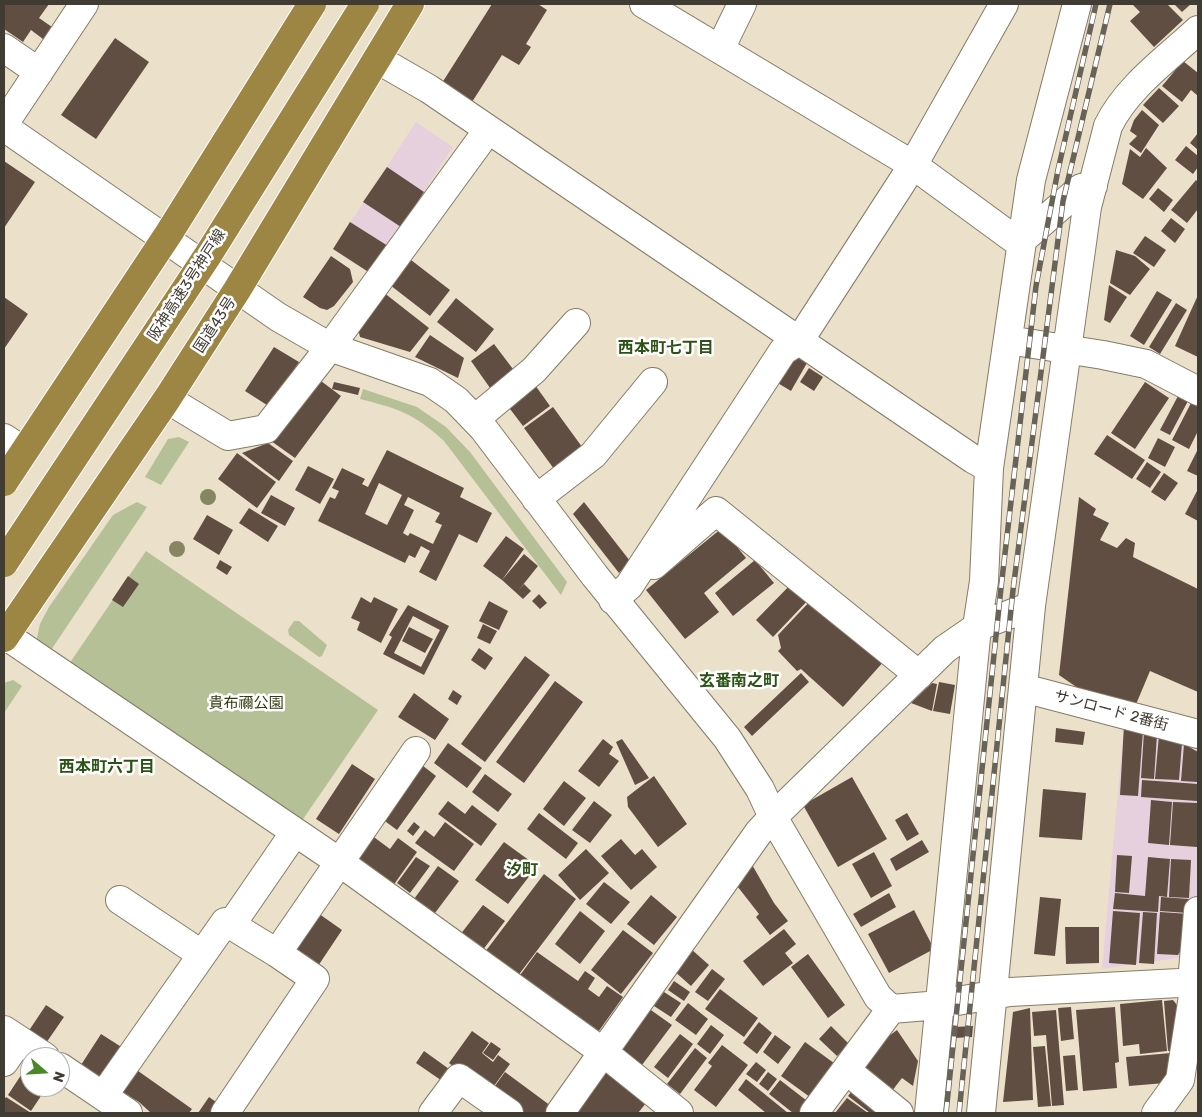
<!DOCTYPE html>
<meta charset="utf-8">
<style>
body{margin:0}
#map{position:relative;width:1202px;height:1117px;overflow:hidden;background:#ebe0ca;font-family:Rubik,sans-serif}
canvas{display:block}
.frame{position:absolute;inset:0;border:5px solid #403b33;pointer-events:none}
.north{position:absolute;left:20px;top:1047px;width:50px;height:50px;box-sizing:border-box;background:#fff;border:1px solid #b3b1ad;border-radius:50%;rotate:109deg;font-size:14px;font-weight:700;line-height:20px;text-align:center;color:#403b33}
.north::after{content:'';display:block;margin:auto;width:18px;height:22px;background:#4a8827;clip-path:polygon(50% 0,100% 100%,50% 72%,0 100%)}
</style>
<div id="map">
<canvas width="1202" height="1117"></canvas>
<div class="frame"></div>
<div class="north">N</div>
</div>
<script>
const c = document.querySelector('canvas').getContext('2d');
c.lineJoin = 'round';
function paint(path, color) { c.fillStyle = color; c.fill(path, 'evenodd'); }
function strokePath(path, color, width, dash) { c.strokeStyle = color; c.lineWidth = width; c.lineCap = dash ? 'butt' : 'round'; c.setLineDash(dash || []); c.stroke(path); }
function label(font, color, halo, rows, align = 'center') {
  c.font = font + ' Rubik,"Noto Sans JP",sans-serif'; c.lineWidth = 5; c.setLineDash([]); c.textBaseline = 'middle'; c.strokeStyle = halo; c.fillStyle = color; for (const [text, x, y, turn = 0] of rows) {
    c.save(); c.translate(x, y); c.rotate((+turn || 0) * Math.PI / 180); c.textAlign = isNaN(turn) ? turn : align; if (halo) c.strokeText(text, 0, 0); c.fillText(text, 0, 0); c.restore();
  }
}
const commercial = new Path2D(`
 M416,122L453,147L370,273L333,249Z
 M1124,725L1198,729V955L1102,969Z`);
const green = new Path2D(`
 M363,389L417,407L446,427L470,452L567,582L561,595L444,441C413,413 399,409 360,399Z
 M179,437L189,442L161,485L145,477L168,439Z
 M137,502L147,507L49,653L36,642L40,624L49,607L113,515Z
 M146,551L378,710L299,825L67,667Z
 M294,621H299L327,645L322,656L319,657L289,635L288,630Z
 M13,680L22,686L4,713V683Z`);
const building = new Path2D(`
 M4,4H49L39,18L52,27L43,39L31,30L23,42L4,29Z
 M492,4H538L547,10L526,44L531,47L519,65L502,55L472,102L442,83Z
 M1132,4H1167L1183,20L1154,47L1130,21L1140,12Z
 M1174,4H1191L1182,12Z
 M115,38L149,62L96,139L61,115Z
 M1183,61L1198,73V96L1191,90L1182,102L1162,86Z
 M1159,88L1179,106L1163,123L1143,105Z
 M1142,110L1159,125L1141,153L1129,144L1137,136L1130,131L1134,120Z
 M1198,133V150L1190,143Z
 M1186,146L1198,156V167L1193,174L1175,160Z
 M1146,148L1167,168L1143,199L1122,184L1130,149L1140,157Z
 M4,161L35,182L4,228Z
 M387,167L424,192L401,227L363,202Z
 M1196,180L1198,182V209L1187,223L1171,210Z
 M1158,188L1173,200L1164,212L1149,199Z
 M1171,218L1185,229L1175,243L1161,231Z
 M350,222L388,246L370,273L333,249Z
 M1145,236L1166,250L1154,267L1133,253Z
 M1116,250L1135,256L1150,269L1130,295L1110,283Z
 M331,256L350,269L353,282L334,306L327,310L320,308L303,297Z
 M411,260L450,290L430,316L390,285Z
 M1109,285L1127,297L1110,323L1104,320Z
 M1157,291L1172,300L1144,345L1130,336Z
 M383,292L429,328L410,352L360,337L357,325Z
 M1198,295V357L1175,346Z
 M4,297L28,314L4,349Z
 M456,298L494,329L476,352L437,322Z
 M1176,303L1187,310L1160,354L1149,347Z
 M430,335L464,358L458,378L415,357Z
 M494,344L519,377L495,395L471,361Z
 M274,347L299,362L270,407L245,391Z
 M792,355L807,363L791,391L776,382Z
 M809,368L823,377L814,391L800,382Z
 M317,378L341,396L295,458L271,441Z
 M334,382L360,388L358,395L332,389Z
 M1145,382L1169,398L1135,449L1111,433Z
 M535,385L550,406L523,426L507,405Z
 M1178,396L1188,401L1170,435L1160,430Z
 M1191,403L1198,407V431L1189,449L1172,440Z
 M553,407L585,451L557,473L524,428Z
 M1107,435L1145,460L1132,479L1094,454Z
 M1158,438L1175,447L1165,467L1148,458Z
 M268,443L293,461L279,481L242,453Z
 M1198,449V476L1187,471Z
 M387,450L464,488L460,497L492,513L477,543L459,534L436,581L419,572L430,551L421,546L415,558L409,555L405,563L318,521L330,497L335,499L339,491L332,488L342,468L365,479L362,484L368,487ZM379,483L402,495L387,525L365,514ZM408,497L440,513L435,522L442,525L433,544L410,533L408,536L403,533L414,510L404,505Z
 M237,453L276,482L257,508L218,479Z
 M1147,462L1161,472L1150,488L1136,479Z
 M308,466L334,479L320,504L295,490Z
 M1164,473L1178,483L1165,501L1151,492Z
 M1197,491H1198V521L1185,514Z
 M271,495L295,508L285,526L261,513Z
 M1079,497L1096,509L1093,515L1109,523L1100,540L1117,548L1126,538L1135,543L1133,557L1198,589V692L1150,671L1134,709L1088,695L1059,675Z
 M584,502L630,561L619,573L573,514Z
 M249,508L278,526L268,542L239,523Z
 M207,515L233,530L219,555L193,539Z
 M722,528L746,558L704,593L719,612L685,639L646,590Z
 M506,536L524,549L502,580L483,566Z
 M524,554L538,566L518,591L524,584L531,591L523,599L502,580Z
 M220,560L232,567L227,575L216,568Z
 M755,560L774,583L733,616L715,593Z
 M128,576L139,584L123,607L112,600Z
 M794,581L811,597L773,637L756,620Z
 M539,594L547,603L540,609L532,601Z
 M361,597L371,603L374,597L398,609L381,643L357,630L360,622L351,618Z
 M814,597L885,660L843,707L801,669L797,671L778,651L781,648L778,635Z
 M489,601L508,611L499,630L479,621Z
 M408,605L449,626L424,675L383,654L392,637L389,635ZM413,616L440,630L421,667L394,653Z
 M483,624L497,631L490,644L477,638Z
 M409,627L433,639L425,653L402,641Z
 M479,648L493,658L485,670L471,660Z
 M525,656L550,675L485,762L461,744Z
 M801,673L809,682L752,736L744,727Z
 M555,681L583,702L524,783L496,762Z
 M939,682L955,685L950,714L933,711Z
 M932,683L937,684L932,711L911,703Z
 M453,690L462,696L457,705L448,699Z
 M414,693L449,719L435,740L398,717Z
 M1124,725L1143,731L1138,796L1120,795Z
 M1056,728L1085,732L1083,745L1055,742Z
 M1144,732L1157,735L1154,779L1141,778Z
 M1159,735L1182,743L1179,780L1155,779Z
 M603,739L613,747L609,754L619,761L599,787L578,771Z
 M622,739L649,778L635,785L616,742Z
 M448,743L482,768L467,788L434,763Z
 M1184,744L1198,752V782L1181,781Z
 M418,762L436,776L397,830L378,816Z
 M352,764L375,779L339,834L316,819Z
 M485,774L512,794L498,812L472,792Z
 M654,776L687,824L658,847L628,807L627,797Z
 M852,777L887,839L838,867L803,805Z
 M1142,780L1198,784L1197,801L1141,797Z
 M564,781L586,798L564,826L543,809Z
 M1043,789L1086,793L1082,840L1039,837Z
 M1151,800L1172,802L1169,845L1148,843Z
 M448,801L465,814L472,805L497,824L481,846L438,814Z
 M594,801L612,815L590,843L572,830Z
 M1173,802L1198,803L1197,847L1170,845Z
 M539,813L578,843L566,859L527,829Z
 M907,813L919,834L907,841L895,820Z
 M414,822L420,827L413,836L407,831Z
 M445,822L474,844L454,871L415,843L425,830L434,837Z
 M367,832L390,849L398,838L417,852L390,890L347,858Z
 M621,839L635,855L642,849L657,867L631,890L601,856Z
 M922,840L929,852L896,871L890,859Z
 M504,842L537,866L508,904L475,880Z
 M586,849L609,873L580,900L558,875Z
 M874,852L892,886L871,898L852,864Z
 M1117,855L1132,856L1129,893L1115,892Z
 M416,857L430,866L410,893L397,883Z
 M1148,857L1170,859L1167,897L1159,896L1158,912L1113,909L1115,893L1145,896Z
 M1171,859L1191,860L1189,898L1169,897Z
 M751,863L774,903L788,921L770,935L756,917L759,914L734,882Z
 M438,866L459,881L429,921L409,906Z
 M544,874L576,899L517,977L485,952Z
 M604,882L630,902L611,924L586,904Z
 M889,893L896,907L861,927L853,914Z
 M651,895L677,917L654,945L627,924Z
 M1040,897L1061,899L1055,956L1034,954Z
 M1161,897L1189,899L1188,913L1160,911Z
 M483,905L505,921L482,951L460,935Z
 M914,910L934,949L889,973L868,934Z
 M315,911L342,930L318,966L291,947Z
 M580,911L605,931L580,964L555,944Z
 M1113,911L1140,913L1136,965L1109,963Z
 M1143,912L1157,913L1154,964L1139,963Z
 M1160,912L1189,914L1187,941L1178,955L1157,954Z
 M1065,927H1099V963L1066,964Z
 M784,929L796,944L785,953L793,963L763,986L743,961Z
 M623,930L653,953L621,994L591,970Z
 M691,949L709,965L691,986L673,970Z
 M537,952L578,981L585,971L595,978L588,989L599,997L607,986L623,997L596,1035L518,978Z
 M808,954L845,1005L828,1018L791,967Z
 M712,969L725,979L708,1001L695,992Z
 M674,981L690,992L684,1001L668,990Z
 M720,989L758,1018L744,1037L705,1009Z
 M664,992L681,1003L671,1017L654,1006Z
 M1162,1000L1167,1051L1140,1054L1139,1044L1123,1046L1120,1004Z
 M1173,1000L1181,1010L1174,1050L1168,1051L1164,1001Z
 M688,1003L708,1019L696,1035L675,1020Z
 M46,1005L64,1017L44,1046L26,1035Z
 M1071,1007L1074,1039L1061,1041L1058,1008Z
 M1115,1007L1119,1062L1115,1063L1117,1088L1083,1091L1076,1010Z
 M648,1008L672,1025L642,1065L618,1047Z
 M1030,1008L1033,1100L1003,1102L1013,1012Z
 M1056,1010L1064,1105L1052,1106L1046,1035L1034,1036L1032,1012Z
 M759,1022L772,1033L757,1054L743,1043Z
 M711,1025L724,1035L710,1054L697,1044Z
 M831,1026L849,1044L837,1056L819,1039Z
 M973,1026L972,1037L954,1038L955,1027Z
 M897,1030L918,1061L913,1086L902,1078L888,1096L858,1073L881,1042Z
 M472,1031L489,1043L482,1053L493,1062L498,1055L510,1064L491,1090L479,1082L483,1074L477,1084L449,1063Z
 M101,1034L123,1048L101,1079L81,1065Z
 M680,1034L693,1044L668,1078L654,1067Z
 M775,1035L791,1047L778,1064L763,1052Z
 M491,1042L501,1049L493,1060L483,1053Z
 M805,1042L838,1066L814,1100L781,1076Z
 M722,1045L748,1065L716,1107L694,1090L712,1066L708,1063Z
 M1045,1046L1051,1106L1038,1107L1033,1047Z
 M695,1048L707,1058L680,1094L667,1084Z
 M424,1051L456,1074L448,1085L416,1063Z
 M1171,1053L1165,1083L1129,1086L1126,1057Z
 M1075,1055L1078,1090L1066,1091L1063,1056Z
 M756,1062L766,1070L757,1082L746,1074Z
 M27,1066L30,1068V1087H47L31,1111L8,1095Z
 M131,1066L192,1109L189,1113H151L139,1102L116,1088Z
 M610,1066L650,1098L638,1113H572Z
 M505,1072L551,1106L546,1113H523L492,1090Z
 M768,1072L777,1079L768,1091L759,1084Z
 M746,1079L788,1113H766L738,1090Z
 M780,1080L811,1104L803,1113H793L769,1094Z
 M852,1091L878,1113H870L848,1096Z
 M6,1097L31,1113H4V1100Z
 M209,1097L223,1107L218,1113H198Z
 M847,1098L868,1113H835Z`);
const minor = new Path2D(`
 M644,4L913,165L1014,239L1022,240L1081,188L1093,186
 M4,48L39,72
 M720,49L742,4
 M377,59L429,89L973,459L989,468
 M4,124L84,4
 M4,127L278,317L330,347L430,382L456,400L483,428L595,576L727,738L760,789L773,817L878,997L891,1009L928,1006L1010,992L1198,982
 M1008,340L1103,355L1146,364L1198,391
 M167,399L228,436L266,429L330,347L488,130
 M475,419L534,370L576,323
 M4,438L21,449
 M536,499L593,455L653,382
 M654,565L716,511L919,675
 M613,600L629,586L783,351L799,341L913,165L1004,4
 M5,635L338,861L603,1052L679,1113
 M1023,688L1198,734
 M120,900L201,954
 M231,925L277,953L416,751
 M4,1030L45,1057
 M4,1062L19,1040
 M60,1067L128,1113
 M846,1070L899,1113
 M103,1096L225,922L231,925L295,832
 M225,1113L315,979L277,953
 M433,1113L459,1078L509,1113
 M560,1113L759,832L773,817L945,649L977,627L1031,606
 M814,1113L891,1009
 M929,1113L977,627L984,581L989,468L1031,180L1077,4
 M981,1113L1031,606L1087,207L1108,126C1127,87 1167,59 1198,30
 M1156,1113L1180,1080L1193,996L1192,983L1198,911`);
const highway = new Path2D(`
 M4,638L167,399L237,290L410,4`);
const rail = new Path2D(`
 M946,1113L1001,588L1036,286L1058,170L1096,4
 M959,1113L1013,590L1063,201L1110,4`);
const highwayBridge = new Path2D(`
 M4,482L169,233L312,4
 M4,563L208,255L365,4`);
const trees = [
 [208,497],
 [177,549]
];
const streetNames = [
 ["阪神高速3号神戸線",187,285,-57],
 ["国道43号",215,325,-57],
 ["サンロード 2番街",1111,711,15]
];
const parkNames = [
 ["貴布禰公園",246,704]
];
const neighbourhoodNames = [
 ["西本町七丁目",666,348],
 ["玄番南之町",739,681],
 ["西本町六丁目",107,767],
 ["汐町",522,870]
];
paint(commercial, '#e6d0de');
paint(green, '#b5c096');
paint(building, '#614e42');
strokePath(minor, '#857b67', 30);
strokePath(highway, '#fff', 30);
strokePath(minor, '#fff', 28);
strokePath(highway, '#9d8643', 28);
strokePath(rail, '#696257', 5.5);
strokePath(rail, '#fff', 4, [11]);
strokePath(highwayBridge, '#fff', 30, []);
strokePath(highwayBridge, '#9d8643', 28);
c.fillStyle = '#868663';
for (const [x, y] of trees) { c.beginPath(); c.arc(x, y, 8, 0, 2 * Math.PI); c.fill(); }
label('15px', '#403b33', '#fff', streetNames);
label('15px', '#333c0e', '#fff', parkNames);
label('bold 16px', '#2c5316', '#fff', neighbourhoodNames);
</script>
